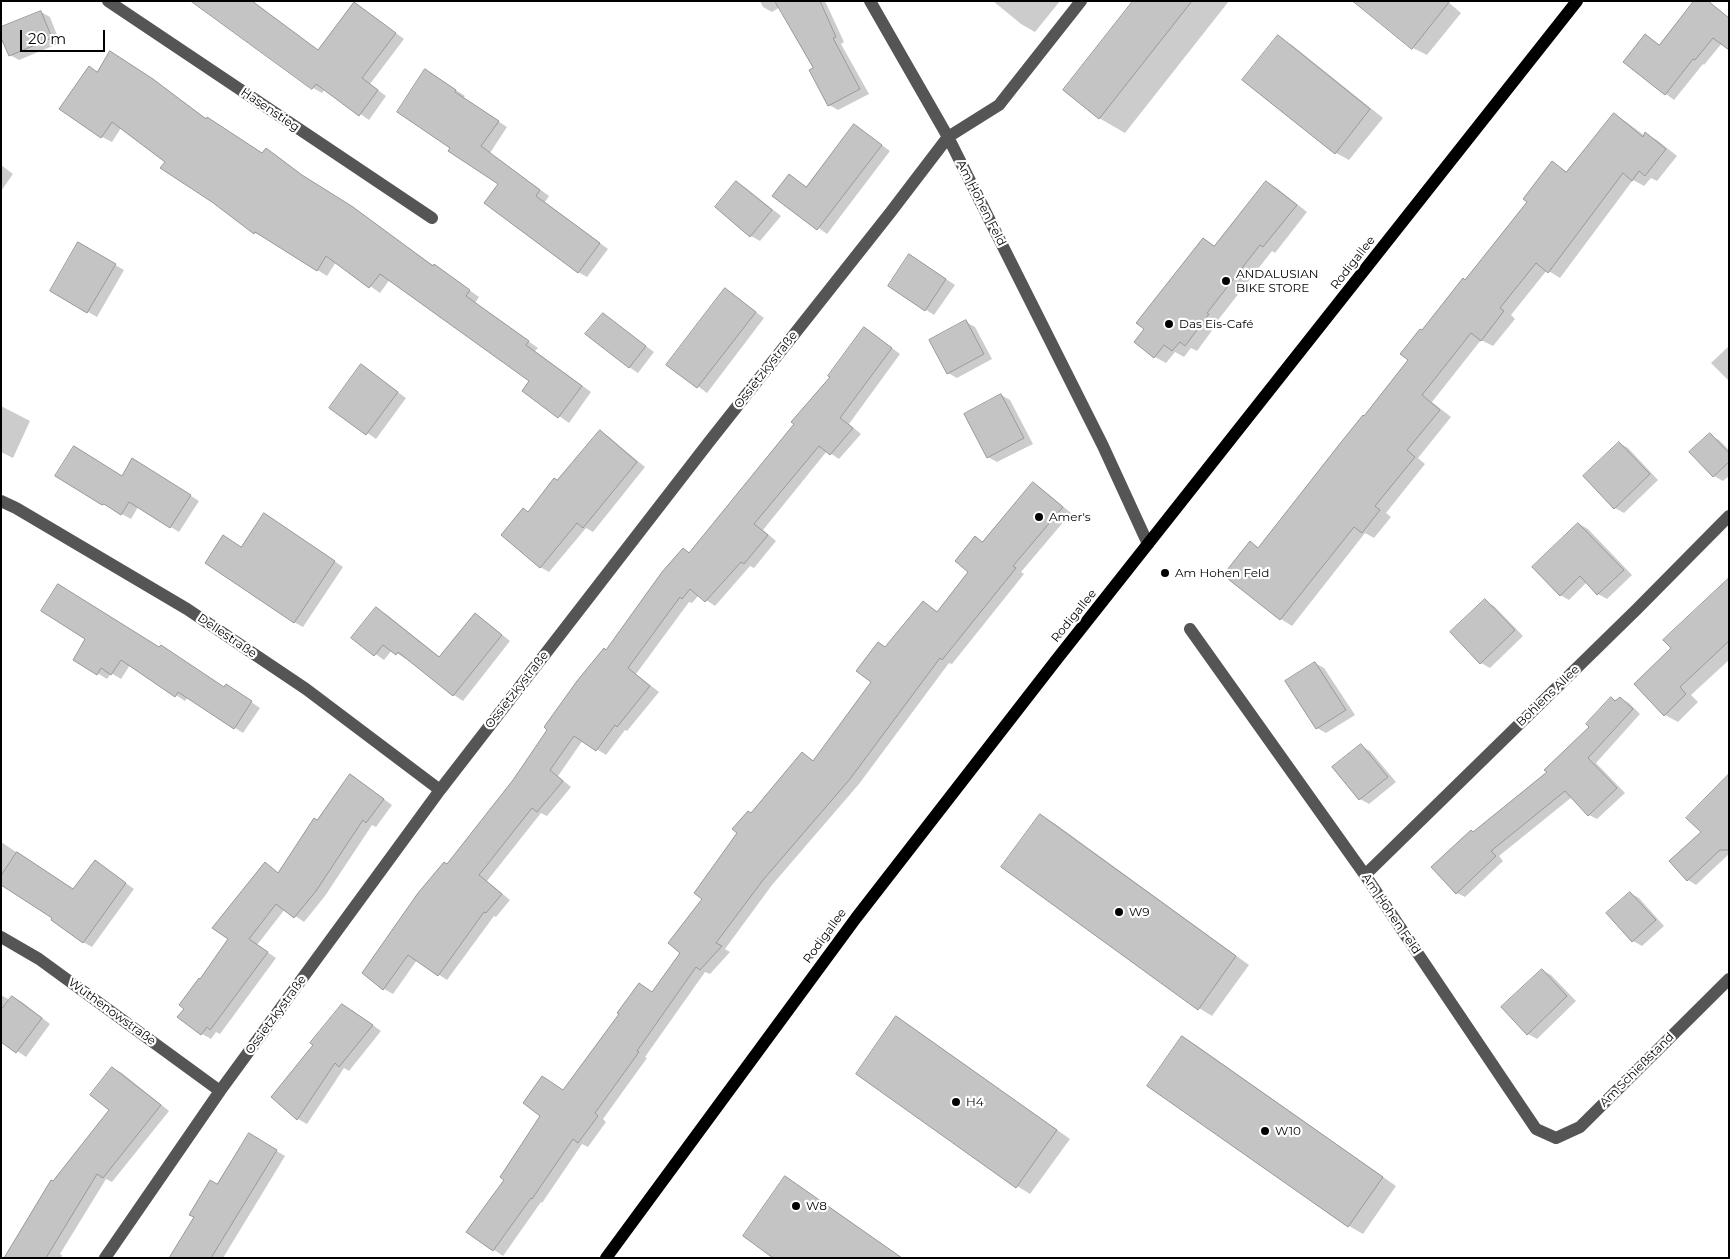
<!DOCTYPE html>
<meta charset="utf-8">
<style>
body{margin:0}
#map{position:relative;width:1730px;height:1259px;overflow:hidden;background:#fff;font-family:Montserrat,sans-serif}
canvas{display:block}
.frame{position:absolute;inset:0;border:2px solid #000;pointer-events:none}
.scale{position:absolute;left:20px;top:30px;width:85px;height:22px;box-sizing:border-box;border:2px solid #000;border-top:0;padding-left:6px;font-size:15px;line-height:18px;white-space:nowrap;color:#000;-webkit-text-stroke:4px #fff;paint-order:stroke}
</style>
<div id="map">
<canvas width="1730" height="1259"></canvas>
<div class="frame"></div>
<div class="scale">20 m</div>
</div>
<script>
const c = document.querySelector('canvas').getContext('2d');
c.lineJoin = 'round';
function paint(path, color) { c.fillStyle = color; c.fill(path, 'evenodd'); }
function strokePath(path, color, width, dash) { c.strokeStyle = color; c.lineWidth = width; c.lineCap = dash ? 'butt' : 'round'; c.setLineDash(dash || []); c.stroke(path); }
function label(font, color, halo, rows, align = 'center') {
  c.font = font + ' Montserrat,sans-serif'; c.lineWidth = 4.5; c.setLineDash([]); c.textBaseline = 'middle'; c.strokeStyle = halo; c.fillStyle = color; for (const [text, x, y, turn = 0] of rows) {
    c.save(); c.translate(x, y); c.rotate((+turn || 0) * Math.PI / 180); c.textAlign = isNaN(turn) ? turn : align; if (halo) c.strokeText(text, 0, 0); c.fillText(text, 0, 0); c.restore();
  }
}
const shadow = new Path2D(`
 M760,1H825L844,42L841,44L869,94L838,110L829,105L814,68L780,7L772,12L763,7Z
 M993,1H1060L1035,32L1021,24Z
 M1135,1H1229L1125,133L1099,118Z
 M1447,1L1461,13L1427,55L1413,48Z
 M1695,1H1708L1729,18V49L1722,43L1704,65L1703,64L1674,100L1666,94L1624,62L1645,35L1660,45Z
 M363,9L404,39L370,84L386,96L369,120L325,89L322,93L313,88L274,18L319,51Z
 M41,12L50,17L60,43L19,60L10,55Z
 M1278,37L1292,45L1383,118L1349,160L1336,153Z
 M97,73L163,87L207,119L263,154L266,150L276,155L312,183L363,215L434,266L444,272L479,297L475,303L538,348L535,351L591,392L569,423L524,391L531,381L390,279L380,293L336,262L327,276L265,237L255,233L167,161L121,128L112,142L102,137Z
 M435,76L465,96L463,98L507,127L490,153L549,196L545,202L608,249L587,277L578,272L500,184L452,147Z
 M1614,114L1625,121L1645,136L1646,134L1657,140L1677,156L1657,181L1651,178L1644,186L1633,180L1560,278L1547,270L1511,315L1515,319L1493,346L1481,340L1432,402L1451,417L1418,458L1425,464L1386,513L1391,517L1374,538L1365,533L1292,626L1281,619L1251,543L1259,548L1364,417L1409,359L1423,332L1466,282L1529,202L1552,163L1567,172Z
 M854,125L890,151L827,234L774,196L789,175L807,187Z
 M1,165L13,174L1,191Z
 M737,182L746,188L781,216L760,241L751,236L716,207Z
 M1267,182L1278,189L1307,212L1275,253L1272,251L1218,320L1219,321L1197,351L1191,348L1184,357L1175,352L1166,363L1155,357L1215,247Z
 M79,244L124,270L97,317L52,291Z
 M919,261L955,285L934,315L889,286Z
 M725,289L764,318L707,393L668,364Z
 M603,314L654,352L638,373L629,367Z
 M966,322L975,327L992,359L957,378L948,373Z
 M873,334L900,354L849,424L861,434L839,459L827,451L763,530L776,541L754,568L750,566L715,606L699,595L692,603L689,602L636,674L659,692L627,731L625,730L606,755L583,740L558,776L571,787L547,816L541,813L487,881L510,900L496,917L494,916L447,980L417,960L393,994L384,989L364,972L514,780L606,651L683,549L691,553Z
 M1729,346V381L1711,363Z
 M362,366L406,398L376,439L331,407Z
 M1001,395L1010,400L1033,444L997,462L988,457Z
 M1,406L30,421L13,458L1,452Z
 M600,432L609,437L645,467L593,532L586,528L549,572L540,567L524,509L529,513Z
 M1710,435L1719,440L1729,450V476L1723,481L1714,476Z
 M1619,443L1628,448L1658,480L1624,513L1615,508Z
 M142,465L199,501L179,532L138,507L131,519L103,504L122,477Z
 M1033,483L1042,489L1071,513L1021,572L1024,574L952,664L949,663L859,784L772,885L725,949L730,952L710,974L705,972L645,1057L647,1058L603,1119L606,1122L588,1147L582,1144L542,1203L541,1202L503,1256L468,1232L505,1179L542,1116L543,1077L564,1091L653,993L682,953L704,899L751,815L802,753L814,761L873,682L879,643L886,648L923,602L938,612L970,572L975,538L983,542Z
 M273,520L343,567L303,627L294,622L242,548Z
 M1579,524L1588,529L1632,575L1607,599L1598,594L1587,582L1569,600L1560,595Z
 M1729,588V660L1691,695L1698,702L1678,722L1665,715L1673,648Z
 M1485,601L1494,606L1523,636L1490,668L1481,663Z
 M377,609L386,614L440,657L475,615L484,620L510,641L463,701L454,695L407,658L406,659L392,650L384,660L353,638Z
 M87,639L235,691L260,708L243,733L188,697L185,701L130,665L121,679L111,673L107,679L74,659Z
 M1315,663L1324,668L1355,715L1326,733L1317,728Z
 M1611,698L1617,702L1620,698L1629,703L1640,714L1596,763L1625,793L1597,819L1589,815L1572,797L1499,856L1503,861L1465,897L1457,893L1474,833L1548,772L1591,727Z
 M1361,746L1370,751L1396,782L1369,804L1360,799L1334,768Z
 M1729,776V854L1696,885L1688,880L1671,861L1703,832Z
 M359,781L392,805L376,827L372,825L325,896L304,922L285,909L257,945L276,958L220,1034L216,1032L211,1039L202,1034L185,1009L201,981L229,939L265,864L279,873L317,822Z
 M1040,815L1054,823L1249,965L1212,1016L1199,1008Z
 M1,842L74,890L95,861L134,889L92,947L83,942L54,918L1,884Z
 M1630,893L1639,898L1664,926L1642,946L1633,941Z
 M1542,970L1551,975L1576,1001L1537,1039L1528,1034Z
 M1,995L10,1000L13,997L22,1002L50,1024L26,1057L1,1040Z
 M352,1010L381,1031L349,1071L344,1068L307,1124L298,1119L272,1097Z
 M897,1018L910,1026L1070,1139L1030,1194L1017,1186Z
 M1182,1037L1196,1045L1396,1186L1363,1234L1349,1226L1148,1086Z
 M113,1068L122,1073L169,1111L112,1182L106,1179L60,1254L62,1255L61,1258H5L111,1110Z
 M258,1140L285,1156L223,1258H171L218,1186Z
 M786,1178L799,1186L902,1258H776Z`);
const building = new Path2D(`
 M191,1H252L318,50L354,2L396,33L362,78L378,90L359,116L316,84L312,89Z
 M775,1H820L836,37L833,38L860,89L828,106L809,70L813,68Z
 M1133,1H1192L1099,119L1063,90Z
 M1353,1H1450L1412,49Z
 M1694,1H1708L1729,18V50L1713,38L1695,60L1693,59L1665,95L1623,62L1645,34L1659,45Z
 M41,11L52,38L9,56L1,38V27Z
 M1278,35L1370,109L1335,154L1242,80Z
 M110,51L153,79L206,119L207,117L262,153L266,148L302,175L353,207L433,266L434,264L470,290L466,296L529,341L526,345L582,386L558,418L522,391L529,381L380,274L369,288L326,256L317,271L255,232L254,234L212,202L160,168L165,162L112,122L101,138L59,109L89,66L97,72Z
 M425,69L456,90L455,92L499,121L481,146L540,190L536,196L600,243L578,273L484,203L498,184L448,151L450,148L397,112Z
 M1614,113L1643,137L1645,132L1666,149L1645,176L1639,171L1632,181L1623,173L1548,273L1536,263L1500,308L1504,311L1481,341L1471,333L1422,395L1440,410L1407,450L1415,457L1375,506L1380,510L1362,533L1354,527L1280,620L1223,575L1250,541L1258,548L1342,441L1363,415L1364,416L1408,360L1400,354L1420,329L1422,330L1463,278L1465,280L1527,202L1523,199L1552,161L1566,172Z
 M854,124L882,145L817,230L772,196L789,174L806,187Z
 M736,181L772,210L750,237L715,207Z
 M1266,181L1297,205L1263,247L1260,245L1207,313L1209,314L1185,346L1180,342L1172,351L1164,345L1154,358L1134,342L1144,329L1136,323L1203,238L1214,246Z
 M78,242L116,264L87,313L50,291Z
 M909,254L946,279L925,311L888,286Z
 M725,288L756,312L697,388L666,365Z
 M603,313L646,346L629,368L585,334Z
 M966,320L984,354L947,374L929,340Z
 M864,327L892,348L840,418L853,428L830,455L819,446L754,524L768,535L744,564L741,562L705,602L690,589L682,599L680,597L628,668L650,686L617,727L615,725L596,751L574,736L550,770L563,781L537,812L532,808L479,875L502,894L486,913L484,912L438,976L408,955L383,990L362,973L418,893L444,862L447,864L513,780L547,730L544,727L577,681L604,648L606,650L662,572L683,548L689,553L794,424L791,422L830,377L828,376Z
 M361,364L398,392L366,435L329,408Z
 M1001,394L1024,438L987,458L964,414Z
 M600,430L637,462L583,528L577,523L540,568L501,535L523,508L528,512L554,478L557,480Z
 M1710,433L1729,453V462L1713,477L1689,452Z
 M1619,442L1650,474L1614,509L1583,476Z
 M74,446L122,476L132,458L191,495L170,528L129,502L121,515L104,504L102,505L55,476Z
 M1033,482L1063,507L1013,566L1016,568L942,660L940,658L850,779L763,880L716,943L722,946L700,970L696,967L637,1051L639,1052L595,1113L598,1116L578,1143L573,1139L532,1199L531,1198L493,1251L466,1232L504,1180L500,1177L540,1116L523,1103L542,1076L563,1090L619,1014L617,1013L639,983L652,992L680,953L668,943L702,899L694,893L737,833L732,829L748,811L751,813L802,752L813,761L871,682L856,671L878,642L885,647L923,601L937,612L968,572L955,561L975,536L982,542Z
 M264,513L335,561L294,623L205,563L223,535L241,547Z
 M1578,523L1624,570L1597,595L1580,576L1560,596L1532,567Z
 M1729,578V641L1680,687L1686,694L1664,716L1634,684L1671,648L1663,640Z
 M58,584L159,647L161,645L224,687L226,684L252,701L234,729L178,692L175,697L121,660L111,675L101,668L97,675L73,660L85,639L41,611Z
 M1485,599L1515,630L1480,664L1450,632Z
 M376,607L439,657L475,613L502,635L453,696L398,652L396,655L383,645L374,656L351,638Z
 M1315,662L1346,710L1316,729L1285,681Z
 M1611,697L1615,701L1620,697L1633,709L1588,758L1617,788L1588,816L1565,791L1491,851L1496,856L1456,894L1431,867L1471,830L1473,832L1547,772L1544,770L1589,727L1586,724Z
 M1361,744L1388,777L1359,800L1332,767Z
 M350,774L384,799L366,823L363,820L316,891L294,918L276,904L249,939L268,952L210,1030L207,1027L201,1035L177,1017L184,1009L179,1005L199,978L200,979L228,939L212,928L265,862L278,873L314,818L317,820Z
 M1729,774V850H1720L1687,881L1669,861L1701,832L1686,818Z
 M1040,814L1236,956L1198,1010L1001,867Z
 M17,852L73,889L95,860L126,883L83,943L51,920L52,918L1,885V876Z
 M1630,892L1656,920L1632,942L1606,913Z
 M1542,969L1567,996L1527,1035L1501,1007Z
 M12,996L42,1018L16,1053L1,1042V1010Z
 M342,1004L373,1025L339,1067L335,1063L297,1120L271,1097L313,1045L310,1043Z
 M896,1016L1057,1130L1016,1188L856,1074Z
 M1182,1036L1383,1177L1348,1227L1147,1086Z
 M112,1067L161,1105L103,1178L97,1174L46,1258H4L51,1180L53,1181L109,1110L90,1095Z
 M249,1133L277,1150L211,1258H169L194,1217L189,1215L210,1180L217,1184Z
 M785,1176L902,1258H773L743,1236Z`);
const minor = new Path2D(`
 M108,1L432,218
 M870,1L948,137L1103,446L1148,544
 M1,501L16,508L187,609L306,689L440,790
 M1190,629L1365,875L1536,1129L1556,1138L1580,1127L1729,979
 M1365,875L1637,609L1729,516
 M1,937L39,959L220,1091
 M105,1258L220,1091L440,790L709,442L890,213L948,137L999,105L1081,1`);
const major = new Path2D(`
 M606,1258L856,918L1057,659L1577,1`);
const markers = [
 [1226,281,5,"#000"],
 [1169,324,5,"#000"],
 [1039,517,5,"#000"],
 [1165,573,5,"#000"],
 [1119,912,5,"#000"],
 [956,1102,5,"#000"],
 [1265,1131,5,"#000"],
 [796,1206,5,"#000"]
];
const streetNames = [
 ["Hasenstieg",270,110,34],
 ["Am Hohen Feld",981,203,63],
 ["Rodigallee",1353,263,-52],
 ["Ossietzkystraße",766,370,-52],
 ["Rodigallee",1074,616,-51],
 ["Dellestraße",227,636,34],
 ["Ossietzkystraße",517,690,-52],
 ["Bohlens Allee",1548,696,-44],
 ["Am Hohen Feld",1391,914,56],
 ["Rodigallee",825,936,-54],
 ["Wuthenowstraße",112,1012,36],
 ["Ossietzkystraße",276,1015,-54],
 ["Am Schießstand",1637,1070,-45]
];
const poiNames = [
 ["ANDALUSIAN",1236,274],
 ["BIKE STORE",1236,288],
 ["Das Eis-Café",1179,324],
 ["Amer's",1049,517],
 ["Am Hohen Feld",1175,573],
 ["W9",1129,912],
 ["H4",966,1102],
 ["W10",1275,1131],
 ["W8",806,1206]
];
paint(shadow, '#0003');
paint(building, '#c4c4c4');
strokePath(building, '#999', 1);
strokePath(minor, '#555', 12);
strokePath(major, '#000', 12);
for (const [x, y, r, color] of markers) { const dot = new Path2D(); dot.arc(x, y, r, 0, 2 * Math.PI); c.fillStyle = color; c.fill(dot); strokePath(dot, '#fff', 2); }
label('12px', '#000', '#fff', streetNames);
label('12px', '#000', '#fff', poiNames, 'left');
</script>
